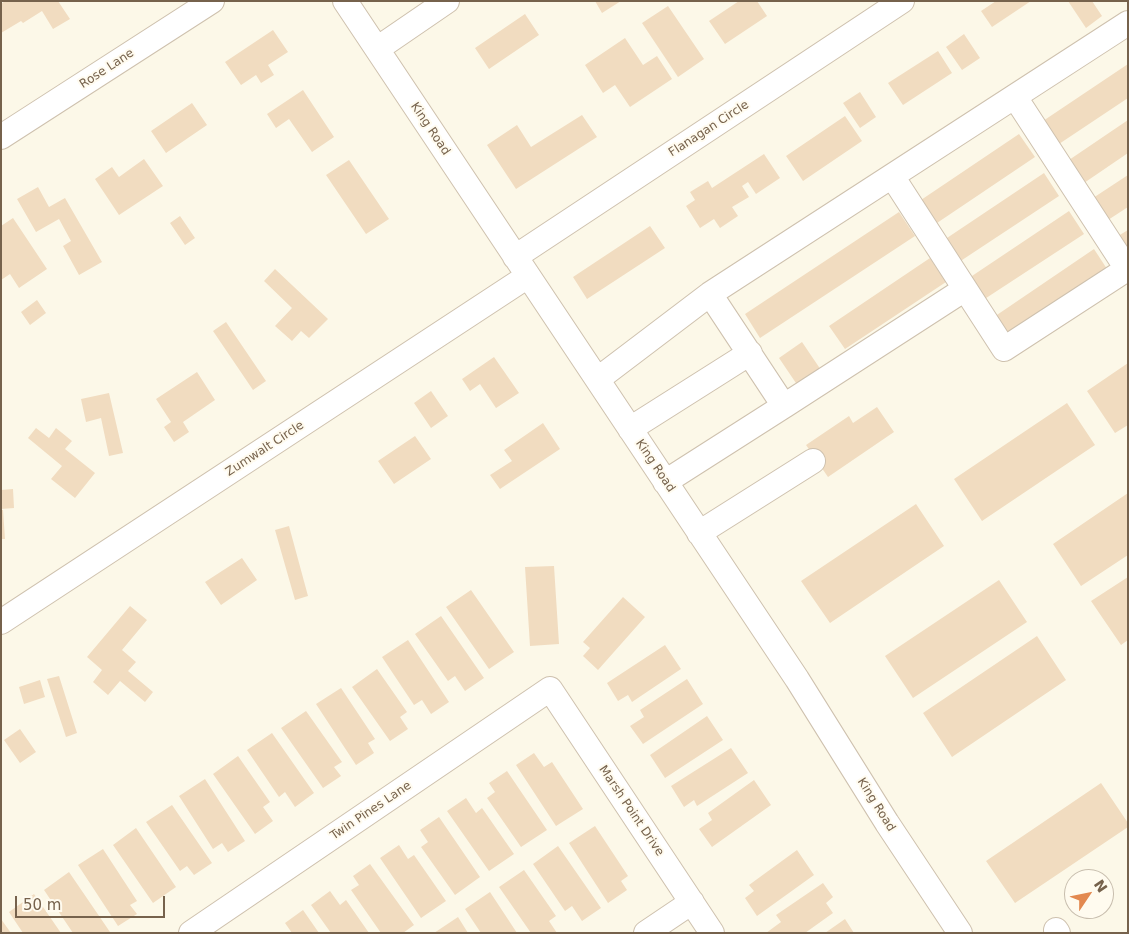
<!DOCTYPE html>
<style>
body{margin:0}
#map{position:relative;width:1129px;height:934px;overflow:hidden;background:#fcf8e8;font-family:"DejaVu Sans",sans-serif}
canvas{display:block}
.frame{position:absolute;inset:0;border:2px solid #76624c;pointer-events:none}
.north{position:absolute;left:1064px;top:869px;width:50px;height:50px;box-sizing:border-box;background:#fffbef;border:1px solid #c8beae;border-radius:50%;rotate:56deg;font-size:14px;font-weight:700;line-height:20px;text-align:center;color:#76624c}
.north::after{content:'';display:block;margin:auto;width:18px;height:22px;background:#e38950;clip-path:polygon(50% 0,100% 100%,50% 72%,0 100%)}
.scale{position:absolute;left:15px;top:896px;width:150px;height:22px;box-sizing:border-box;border:2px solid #76624c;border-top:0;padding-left:6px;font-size:15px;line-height:18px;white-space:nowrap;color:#76624c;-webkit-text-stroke:4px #fffbef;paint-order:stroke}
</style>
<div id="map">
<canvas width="1129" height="934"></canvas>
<div class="frame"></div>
<div class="north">N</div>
<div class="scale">50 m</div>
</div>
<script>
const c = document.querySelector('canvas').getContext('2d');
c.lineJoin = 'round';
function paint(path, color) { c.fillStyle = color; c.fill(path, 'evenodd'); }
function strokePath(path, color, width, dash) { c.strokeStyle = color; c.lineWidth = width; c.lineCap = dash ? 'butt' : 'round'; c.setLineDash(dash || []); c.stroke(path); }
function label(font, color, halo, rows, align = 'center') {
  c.font = font + ' "DejaVu Sans",sans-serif'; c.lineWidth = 4; c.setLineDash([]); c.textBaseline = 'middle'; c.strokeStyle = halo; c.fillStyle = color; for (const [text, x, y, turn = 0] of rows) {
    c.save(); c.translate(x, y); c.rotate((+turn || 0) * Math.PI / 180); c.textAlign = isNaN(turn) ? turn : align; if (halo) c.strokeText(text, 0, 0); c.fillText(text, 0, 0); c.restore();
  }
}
const building = new Path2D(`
 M5,1H58L70,19L53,29L42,11L23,23L21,21L1,33V4Z
 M595,1H621L602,13Z
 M739,1H757L767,16L725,44L709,21Z
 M996,1H1031L992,27L981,11Z
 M1068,1H1092L1102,16L1086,28Z
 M668,6L704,59L678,77L642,23Z
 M525,14L539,35L489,69L475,48Z
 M273,30L288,52L268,65L274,75L261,83L256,75L241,85L225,62Z
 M964,34L980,58L962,70L946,47Z
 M625,38L643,65L657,56L672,79L630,107L615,85L603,93L585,65Z
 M938,51L952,73L903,105L888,83Z
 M1128,64V98L1059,144L1043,121Z
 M303,90L334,137L312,152L289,119L276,128L267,114Z
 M860,92L876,117L860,128L843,103Z
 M192,103L207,125L166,153L151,131Z
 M582,115L597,137L516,189L487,145L517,125L531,147Z
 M845,116L862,141L803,181L786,156Z
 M1128,120V153L1084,183L1069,160Z
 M1019,134L1035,157L934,225L918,202Z
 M764,154L780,178L756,194L748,182L742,186L749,197L732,207L738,216L720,228L714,219L700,228L686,206L695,200L690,192L708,181L712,188Z
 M144,159L163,186L119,215L95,179L112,167L119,177Z
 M349,160L389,219L366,234L326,175Z
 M1044,173L1059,196L953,266L938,244Z
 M1128,175V207L1108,220L1093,198Z
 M38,187L49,207L65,198L102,262L79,275L63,246L71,241L59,219L36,232L17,199Z
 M1069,211L1084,234L977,304L963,282Z
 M899,212L915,236L760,338L745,314Z
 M180,216L195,238L185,245L170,223Z
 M13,218L47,269L19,288L10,274L1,280V226Z
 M650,226L665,248L587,299L573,277Z
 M1128,230V250L1118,236Z
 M1094,249L1109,272L1003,343L988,321Z
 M930,258L946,282L845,349L829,326Z
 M275,269L328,319L309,338L301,331L292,341L275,326L292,308L264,281Z
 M37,300L46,313L30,325L21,312Z
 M226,322L266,381L253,390L213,331Z
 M802,342L823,373L800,389L779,358Z
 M494,357L519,393L496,408L480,384L470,391L462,379Z
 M1128,363V425L1115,433L1087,391Z
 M197,372L215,400L183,422L189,432L174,442L164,427L171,422L156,399Z
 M431,391L448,416L431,428L414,403Z
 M109,393L123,453L109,456L101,418L86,422L81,399Z
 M1067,403L1095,445L982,521L954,479Z
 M877,407L894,432L828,477L806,445L849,416L853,423Z
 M543,423L560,449L500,489L490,475L512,461L504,450Z
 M36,428L49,438L56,428L72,441L65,449L95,473L75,498L51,479L62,466L28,438Z
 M415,436L431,459L394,484L378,461Z
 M13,489L14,508L1,509V490Z
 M1128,493V555L1081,586L1053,544Z
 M916,504L944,546L830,623L801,581Z
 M1,510H3L5,539H1Z
 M289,526L308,596L295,600L275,530Z
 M242,558L257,580L221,605L205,582Z
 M554,566L559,644L530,646L525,567Z
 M1128,577V640L1121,645L1091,601Z
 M999,580L1027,622L913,698L885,656Z
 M471,590L514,652L489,669L446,607Z
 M623,597L645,617L598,670L583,656L590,648L583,642Z
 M130,606L147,620L122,650L136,662L128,671L153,692L145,702L120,681L108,695L93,682L102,670L87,657Z
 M441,616L484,678L465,691L455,676L448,681L415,634Z
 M1037,636L1066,680L952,757L923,713Z
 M408,640L449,702L431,714L422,700L414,705L382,657Z
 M665,645L681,669L632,702L628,695L618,701L607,683Z
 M377,669L407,712L400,717L408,729L390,741L352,687Z
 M59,676L77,733L66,737L47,679Z
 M687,679L703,704L643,744L630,726L644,717L640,710Z
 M40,680L45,697L24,704L19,687Z
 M341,688L375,739L368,743L374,753L356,765L316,704Z
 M306,711L342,762L334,767L341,776L323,788L281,728Z
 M707,716L723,740L665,778L650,755Z
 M20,729L36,752L20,763L4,740Z
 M272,733L314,793L295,807L285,792L279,797L247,750Z
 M731,748L748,773L697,806L694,800L684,807L671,786Z
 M534,753L544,767L552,762L583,809L556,826L516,765Z
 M238,756L270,802L263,807L273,821L255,834L213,774Z
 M507,771L547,830L521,847L487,798L495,792L489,783Z
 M205,779L245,841L228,852L222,843L213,849L179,796Z
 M754,780L771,805L712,847L699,829L712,820L708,813Z
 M1101,783L1128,823V827L1015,903L986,861Z
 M466,798L476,813L482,808L514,854L489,871L447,811Z
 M172,805L212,863L194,875L187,866L180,871L146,822Z
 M439,817L480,877L455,895L421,847L428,842L420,830Z
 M595,826L628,876L621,881L627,890L608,903L569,843Z
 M136,828L176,887L153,903L113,845Z
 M399,845L408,859L414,855L446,901L421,918L380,858Z
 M558,846L601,908L582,921L572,906L565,911L533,864Z
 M103,849L137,901L130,905L137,914L118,926L78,865Z
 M797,850L814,875L757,916L745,898L754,891L749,885Z
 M370,864L414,925L403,933H381L351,890L359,885L353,876Z
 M524,870L556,916L549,921L557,933H531L499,887Z
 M69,872L110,932L109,933H73L44,890Z
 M823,883L833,897L826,903L833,913L805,933H766L781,922L776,915Z
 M330,891L340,905L346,900L369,933H331L311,905Z
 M490,892L517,933H481L465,909Z
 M34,894L61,933H23L9,912Z
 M303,910L319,933H292L285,923Z
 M458,917L468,933H434Z
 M1,919L11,933H1Z
 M845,919L854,933H825Z`);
const minor = new Path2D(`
 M345,1L797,679L887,823L960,933
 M377,49L447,1
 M1,137L212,1
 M892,176L1004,349L1127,269L1015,97
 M515,257L902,1
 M710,294L784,406L965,289
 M598,379L710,294L1128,23
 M630,429L750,353
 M665,482L784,406
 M699,533L813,461
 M1,622L528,276
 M1056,930L1058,933
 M191,933L550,689L712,933
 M646,933L692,902`);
const streetNames = [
 ["Rose Lane",107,69,-33],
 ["King Road",430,129,56],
 ["Flanagan Circle",709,129,-33],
 ["Zumwalt Circle",265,449,-33],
 ["King Road",655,466,56],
 ["King Road",876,805,58],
 ["Twin Pines Lane",371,811,-34],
 ["Marsh Point Drive",631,811,56]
];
paint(building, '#f1dcc0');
strokePath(minor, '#cec1ae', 26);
strokePath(minor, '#fff', 24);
label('12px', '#76624c', '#fffbef', streetNames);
</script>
